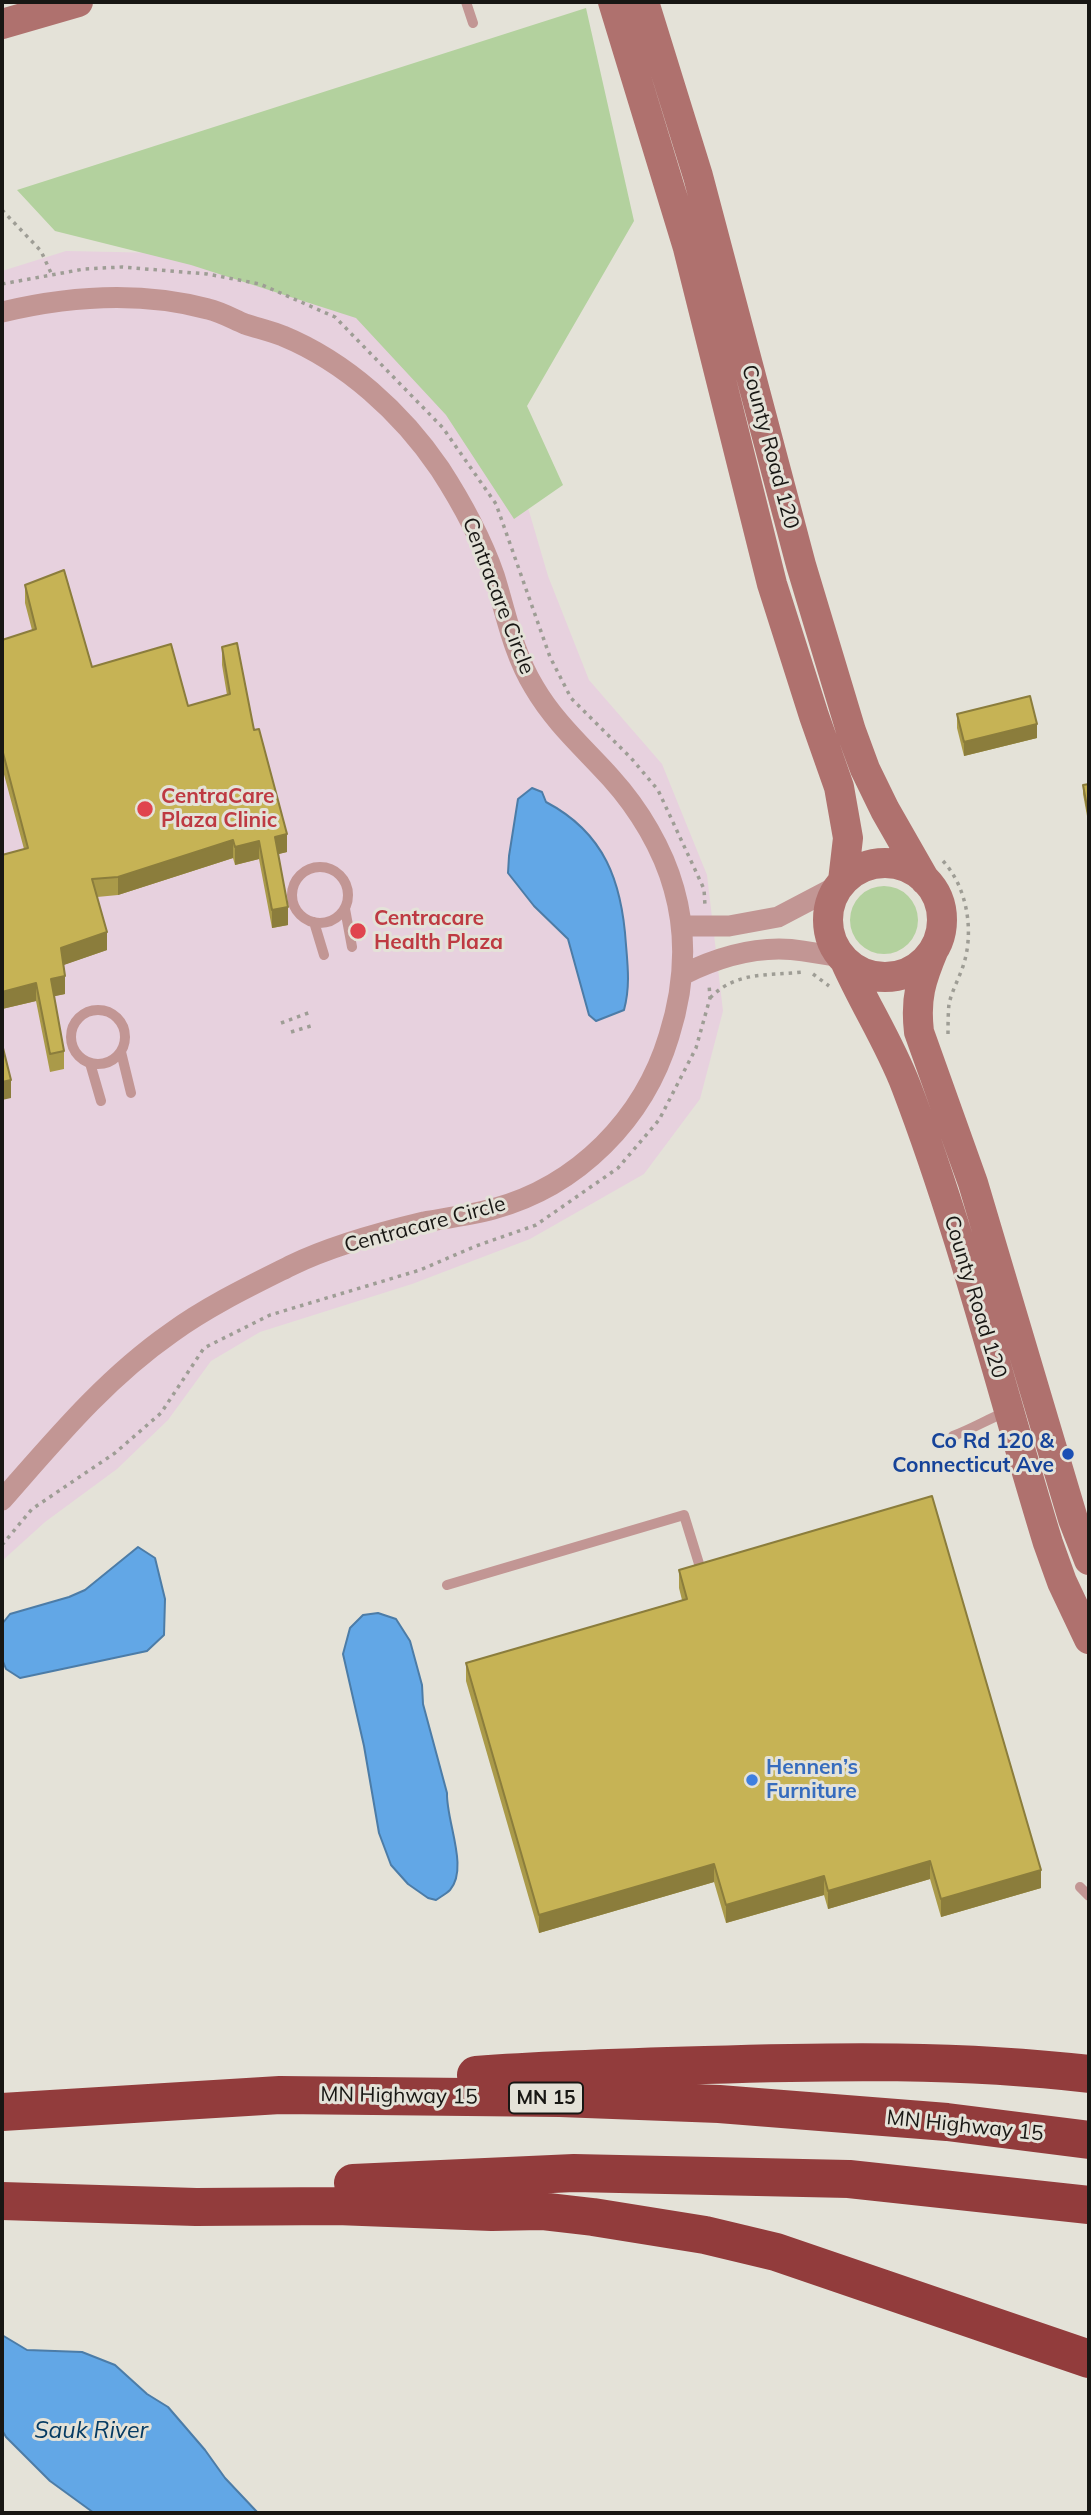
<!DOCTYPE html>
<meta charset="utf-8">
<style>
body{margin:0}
#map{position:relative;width:1091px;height:2515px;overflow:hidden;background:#e4e2d8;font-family:Mulish,sans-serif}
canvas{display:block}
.frame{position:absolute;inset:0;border:4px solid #181714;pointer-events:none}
</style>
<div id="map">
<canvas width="1091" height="2515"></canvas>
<div class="frame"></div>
</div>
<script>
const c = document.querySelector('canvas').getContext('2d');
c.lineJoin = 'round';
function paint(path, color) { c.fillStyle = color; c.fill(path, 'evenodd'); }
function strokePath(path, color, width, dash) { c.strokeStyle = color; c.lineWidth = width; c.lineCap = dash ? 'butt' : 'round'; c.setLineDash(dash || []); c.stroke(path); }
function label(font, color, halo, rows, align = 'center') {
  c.font = font + ' Mulish,sans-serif'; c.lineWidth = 6; c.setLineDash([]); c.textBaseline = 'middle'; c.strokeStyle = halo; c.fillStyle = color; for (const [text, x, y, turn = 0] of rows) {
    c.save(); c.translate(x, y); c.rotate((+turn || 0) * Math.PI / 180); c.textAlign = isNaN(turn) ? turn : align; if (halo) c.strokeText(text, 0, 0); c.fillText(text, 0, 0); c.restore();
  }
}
const medical = new Path2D(`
 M66,251L212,254L372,302L524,494L548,576L589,680L662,764L707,875L723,1011L700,1099L644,1174L530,1239L412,1284L260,1332L211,1361L168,1420L117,1469L45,1522L2,1561V271Z`);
const green = new Path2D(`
 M586,8L634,221L527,406L563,485L514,519L446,415L356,318L191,265L55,231L17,190Z
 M850 920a34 34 0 1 1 68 0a34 34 0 1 1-68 0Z`);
const water = new Path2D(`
 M532,788L542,792L546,802C605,833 622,882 626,945C628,968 630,988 624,1010L596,1021L589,1015L568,939L534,906L508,873L509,856L518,799Z
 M138,1547L155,1558L165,1599L164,1635L147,1651L20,1678L6,1669L2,1659V1624L10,1614L69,1597L85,1590Z
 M378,1613L396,1619L410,1641L422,1685L423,1704L447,1793C446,1821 469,1868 450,1890C446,1894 440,1897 436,1900L428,1898L408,1884L391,1865L379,1833L364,1746L343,1654L350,1628L363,1615Z
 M2,2335L27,2350L82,2352L115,2365L147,2394L168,2407L205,2450L225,2478L258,2513H94L50,2481L6,2437L2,2430Z`);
const path = new Path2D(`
 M2,210L41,251L51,273
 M2,284L84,269L122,267L207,274L260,284L335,317L443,428L496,504L550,657L571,698L631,758L658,790L704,889L705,906
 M943,861C967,887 974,930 964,963C960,977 952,990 949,1004C948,1014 948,1026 948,1036
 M813,974L829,986
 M710,998C736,971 767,976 802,972
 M281,1023L311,1012
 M291,1032L314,1025
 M2,1545L32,1509L115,1453L161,1413L204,1348L270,1315L420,1270L476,1246L536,1225L618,1168L659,1120L696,1048L710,998L709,984`);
const lane = new Path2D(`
 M466,2L473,23
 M292 895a28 28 0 1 1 56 0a28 28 0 1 1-56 0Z
 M345,909L352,947
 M314,922L324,955
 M71 1037a27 27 0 1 1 54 0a27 27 0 1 1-54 0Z
 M121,1052L131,1093
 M90,1063L101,1101
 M953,1436C972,1429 988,1419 1006,1412
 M447,1585L684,1515L700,1567
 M1080,1887L1089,1896`);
const street = new Path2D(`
 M2,312C69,296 141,291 208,309C221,312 233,319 245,324C257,328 270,331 283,336C346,362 402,413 440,469C462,503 481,538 494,575C506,613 513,653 534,687C555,723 584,748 611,778C639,809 663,849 674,889C688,938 684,988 669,1036C644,1119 578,1186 493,1209C470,1215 447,1218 424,1222C382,1232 331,1246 292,1265C252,1285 208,1306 171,1333C105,1379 54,1441 2,1500
 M682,926H729L778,917L839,885
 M682,975C720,956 760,944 803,951C816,953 828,955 841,957`);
const secondary = new Path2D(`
 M613,2L688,248L772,584L814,716L839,787L848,838L843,881
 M644,2L698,176L801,565L851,731L865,769L885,810L925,880
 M2,24L78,2
 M828 920a57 57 0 1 1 114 0a57 57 0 1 1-114 0Z
 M934,949C921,980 915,998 919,1032L973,1183L1073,1519L1089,1560
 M845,961C864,1004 889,1042 906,1086C963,1235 1001,1390 1048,1543L1062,1582L1089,1639`);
const highway = new Path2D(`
 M476,2075C553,2069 629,2067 705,2065C833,2061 962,2059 1089,2074
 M2,2112L280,2095L560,2098L719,2104L947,2122L1089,2140
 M353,2183L574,2173L849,2179L1089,2205
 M2,2201L196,2207L337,2206L492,2212L541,2211L593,2217L705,2235L776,2252L1089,2359`);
const wall = new Path2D(`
 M25,585L92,667L188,706L227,695L222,665V647L254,730L287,852L278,854L288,925L272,928L259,859L235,865L233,858L118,895L97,897L107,950L63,965L65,994L54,996L64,1051V1069L50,1072L36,1001L2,1009V855L24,849L2,767V640L32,630L25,603Z
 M957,714L1037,738L964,756L957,728Z
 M1089,784V827L1083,794V785Z
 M679,1570L1041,1888L941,1917L930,1879L828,1909L824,1895L726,1923L714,1882L539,1933L466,1681V1663L682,1600L679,1588Z`);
const shadedWall = new Path2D(`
 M1037,724V738L964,756V742Z
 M287,834V852L275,855V837Z
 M233,840V858L118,895V877Z
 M259,841V859L235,865V847Z
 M288,907V925L272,928V910Z
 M107,932V950L61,966V948Z
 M65,976V994L51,997V979Z
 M36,983V1001L2,1009V992Z
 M11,1080V1098L2,1100V1082Z
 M930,1861V1879L828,1909V1891Z
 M714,1864V1882L539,1933V1915Z
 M1041,1870V1888L941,1917V1899Z
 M824,1876V1895L726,1923V1905Z`);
const building = new Path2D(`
 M64,570L92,667L171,644L188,706L230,694L222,647L237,643L254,730L259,729L287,834L275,837L288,907L272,910L259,841L235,847L233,840L118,877L92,879L107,932L61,948L65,976L51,979L64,1051L50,1054L36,983L2,992V855L28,848L2,749V640L36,629L25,585Z
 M1030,696L1037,724L964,742L957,714Z
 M1089,784V818L1083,785Z
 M2,1044L11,1080L2,1082Z
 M932,1496L1041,1870L941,1899L930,1861L828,1891L824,1876L726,1905L714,1864L539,1915L466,1663L687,1599L679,1570Z`);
const markers = [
 [145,809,9,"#e0444e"],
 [358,931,9,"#e0444e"],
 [1068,1454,7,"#1a4fb4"],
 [752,1780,7,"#3f7fe0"]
];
const shields = [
 [546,2098,74]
];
const shieldNames = [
 ["MN 15",546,2098]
];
const streetNames = [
 ["County Road 120",770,447,75],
 ["Centracare Circle",498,596,69],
 ["Centracare Circle",425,1225,-15],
 ["County Road 120",975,1297,73],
 ["MN Highway 15",399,2096,1],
 ["MN Highway 15",965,2126,6]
];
const healthNames = [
 ["CentraCare",161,797],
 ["Plaza Clinic",161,821],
 ["Centracare",374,919],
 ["Health Plaza",374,943]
];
const transitNames = [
 ["Co Rd 120 &",1054,1442],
 ["Connecticut Ave",1054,1466]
];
const shopNames = [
 ["Hennen’s",766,1768],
 ["Furniture",766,1792]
];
const waterNames = [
 ["Sauk River",91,2431]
];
paint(medical, '#e7d1de');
paint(green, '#b3d19e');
paint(water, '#62a7e6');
strokePath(water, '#4c7ca7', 2);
strokePath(path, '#9e9d95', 3.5, [3.5, 5]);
strokePath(lane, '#c29694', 10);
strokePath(street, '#c29694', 21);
strokePath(secondary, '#af716e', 30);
strokePath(highway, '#923c3c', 38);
paint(wall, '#aa9a49');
paint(shadedWall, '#8b7d3c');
paint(building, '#c6b355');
strokePath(building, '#8b7d3c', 2);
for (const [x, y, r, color] of markers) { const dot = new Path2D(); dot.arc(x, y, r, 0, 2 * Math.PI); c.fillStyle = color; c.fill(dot); strokePath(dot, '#e4e2d8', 2.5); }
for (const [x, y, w] of shields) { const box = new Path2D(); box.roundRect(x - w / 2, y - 15.5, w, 31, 5); c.fillStyle = '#e4e2d8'; c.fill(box); strokePath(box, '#181714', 2); }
label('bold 19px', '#181714', null, shieldNames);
label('21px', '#181714', '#e4e2d8', streetNames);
label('bold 21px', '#be3a42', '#e4e2d8', healthNames, 'left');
label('bold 21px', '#164399', '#e4e2d8', transitNames, 'right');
label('bold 21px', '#366cbe', '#e4e2d8', shopNames, 'left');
label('italic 23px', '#053b63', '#e4e2d8', waterNames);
</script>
